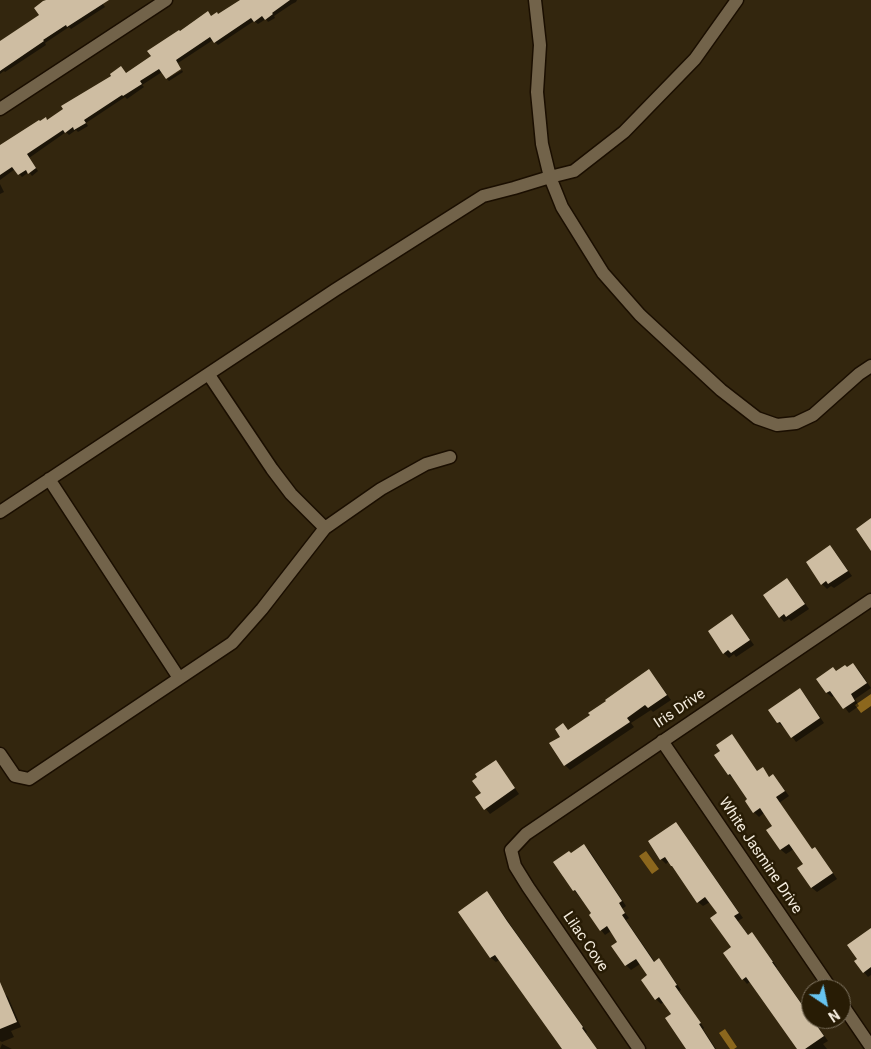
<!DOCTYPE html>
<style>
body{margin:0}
#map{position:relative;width:871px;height:1049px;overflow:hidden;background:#33260e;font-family:Roboto,sans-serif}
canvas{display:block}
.north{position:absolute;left:801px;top:979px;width:50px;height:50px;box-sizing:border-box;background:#281c05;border:1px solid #7a6f5c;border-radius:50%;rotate:146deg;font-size:14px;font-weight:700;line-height:20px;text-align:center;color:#f4ecde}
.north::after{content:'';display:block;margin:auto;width:18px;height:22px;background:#67c4f0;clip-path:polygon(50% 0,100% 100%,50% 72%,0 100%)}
</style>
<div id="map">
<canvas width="871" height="1049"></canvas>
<div class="north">N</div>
</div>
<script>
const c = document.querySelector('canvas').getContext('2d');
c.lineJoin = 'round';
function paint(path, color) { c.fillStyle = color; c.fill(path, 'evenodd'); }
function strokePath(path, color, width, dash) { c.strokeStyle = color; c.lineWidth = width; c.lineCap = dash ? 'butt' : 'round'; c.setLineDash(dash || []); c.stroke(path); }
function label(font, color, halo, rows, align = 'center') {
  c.font = font + ' Roboto,sans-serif'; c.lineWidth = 5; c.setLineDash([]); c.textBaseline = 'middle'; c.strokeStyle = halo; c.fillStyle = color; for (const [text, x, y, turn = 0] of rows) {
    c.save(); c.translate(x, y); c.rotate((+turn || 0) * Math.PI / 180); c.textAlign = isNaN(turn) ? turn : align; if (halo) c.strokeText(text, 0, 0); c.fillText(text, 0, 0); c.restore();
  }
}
const water = new Path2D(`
 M871,694V706L861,713L855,705Z
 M646,851L659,869L652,874L639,856Z
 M725,1029L737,1047L734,1049H730L719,1033Z`);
const shadow = new Path2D(`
 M48,0H103L101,1L105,7L71,29L69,27L45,43L46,45L5,72L4,71L0,74V42L41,16Z
 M242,0H297L296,2L292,4L274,16L275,18L268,22L266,19L258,24L254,21L218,45L213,40L178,63L180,68L166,77L162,72L142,85L144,87L127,99L125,97L86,123L88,126L78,132L76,130L69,135L66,132L29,158L38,171L32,176L29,172L22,177L15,169L0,180V155L40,122L45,118L48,121L126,74L152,56L180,32L208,13L212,17L218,15Z
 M182,70L183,72L169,81L167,79Z
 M0,184L4,192L0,194Z
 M835,552L852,576L834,588L831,586L827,589L822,584L807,563Z
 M787,580L792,585L809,609L791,621L789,619L784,622L780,617Z
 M732,616L737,621L754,645L736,657L734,654L729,658L724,653Z
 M853,665L858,669L871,688L855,699L859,706L849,713L835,695L832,697L827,693L818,679Z
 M649,671L654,676L671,700L653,712L651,710L631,723L634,727L570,770L565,765L561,737L563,725L569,731Z
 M800,690L805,695L824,723L796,742L784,726L783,727L778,722Z
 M736,741L758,772L762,769L770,778L773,776L778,781L789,796L779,803L812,850L820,854L837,879L817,892L812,888L799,869L805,865L794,849L786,854L781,850L768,831L774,826L764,813L759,817L754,812L749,799L735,779H734L729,775L716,756Z
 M500,767L519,794L490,814L477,798L483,794Z
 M676,824L681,829L743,918L738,921L749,936L752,934L757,939L777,967H776L828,1041L823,1044L827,1049H799L751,981L747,984L743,979L732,948L718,913L710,902L703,906L698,902L669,861L666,864L661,859Z
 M584,845L589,850L626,906L622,909L629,918L626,920L655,962L659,960L664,965L681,990L679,991L704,1028L703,1029L716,1049H686L672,1014L664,1002L661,1004L656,999L649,976L640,964L631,970L626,965L613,946L619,942L611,931L605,935L601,930L593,914L574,890L571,854Z
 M487,893L492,898L512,927L587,1032L586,1033L597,1049H563L499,960L496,962L491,958L460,912Z
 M871,929V975L868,977L864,972L858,959Z
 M3,992L8,997L21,1027L11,1031L14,1037L2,1042L0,1041V993Z
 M2,1044L12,1049H0Z`);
const building = new Path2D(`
 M46,0H109L67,27L66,25L43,40L44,41L0,71V41L39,15L34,8L43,1Z
 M240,0H290L272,13L273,14L265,20L262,16L254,22L251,18L214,43L210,37L176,60L181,69L166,79L159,69L140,81L142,84L123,96L122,95L84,120L86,123L74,130L73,127L65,133L63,130L27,154L36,168L28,174L26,170L18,175L12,167L0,175V145L39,120L40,121L46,117L47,120L63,109L61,106L111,76L110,74L121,66L126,73L151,56L147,51L179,30L180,31L208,11L211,16L217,12L218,14Z
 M871,518V551L856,529Z
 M830,545L848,571L828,584L826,581L821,585L806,562Z
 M787,578L805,604L786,617L784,614L779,618L763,595Z
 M732,614L750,640L731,653L728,650L723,654L708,631Z
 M853,663L867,683L851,694L855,701L843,709L830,691L826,693L816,679L833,667L836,671L845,665L847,667Z
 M649,669L667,695L648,708L645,705L627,718L630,722L564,766L549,743L560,737L555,729L563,723L568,730L590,715L588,713L606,701L605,700Z
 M800,688L820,718L791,738L780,722L777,723L768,710Z
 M732,734L757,771L763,767L769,777L773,774L785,791L776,797L812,849L815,847L833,873L811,888L797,868L803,864L789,844L780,850L766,830L772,826L760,808L753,813L745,801L747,799L730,774L728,775L714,755L720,751L716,745Z
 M496,760L515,788L484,810L475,797L481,793L472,781L477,777L475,774Z
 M676,822L739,913L734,916L748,935L752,932L773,962H772L824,1036L805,1049H797L746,977L742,980L723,953L731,947L710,918L717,913L705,897L697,903L672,866H671L665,857L660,860L648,841Z
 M584,844L622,901L619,903L625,913L622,915L654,962L659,958L677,985L675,986L701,1023L699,1024L715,1049H686L665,1018L671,1014L659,997L655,1000L641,980L647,975L636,959L625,966L611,946L617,942L607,926L600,931L589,915L591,913L575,890L573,891L553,862L569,851L571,853Z
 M487,891L507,921L583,1027L582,1028L597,1049H562L495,955L490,958L458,912Z
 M871,928V967L863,973L854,961L857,959L847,945Z
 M0,982L17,1022L0,1029Z`);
const minor = new Path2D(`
 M737,0L695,59L624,132L574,171L550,177L562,207L603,273L640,315L721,390L757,418L777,425L796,423L813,415L859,374L871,366
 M0,109L166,0
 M49,479L179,678
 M0,512L335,290L483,196L514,188L550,177L542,144L537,92L540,45L535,0
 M325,528L381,489L426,464L450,457
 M662,741L831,989
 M0,754L15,776L29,779L232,643L262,609L325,528L291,494L272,469L209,375
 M841,1003L871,1047
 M639,1049L528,887L515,866L511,850L526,834L871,600`);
const streetNames = [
 ["Iris Drive",680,709,-34],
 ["White Jasmine Drive",760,856,56],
 ["Lilac Cove",585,942,56]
];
paint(water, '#8c671d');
paint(shadow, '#0007');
paint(building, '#cebda2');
strokePath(minor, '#1a0e00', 15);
strokePath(minor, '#72634a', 12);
label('15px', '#f4ecde', '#281c05', streetNames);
</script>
